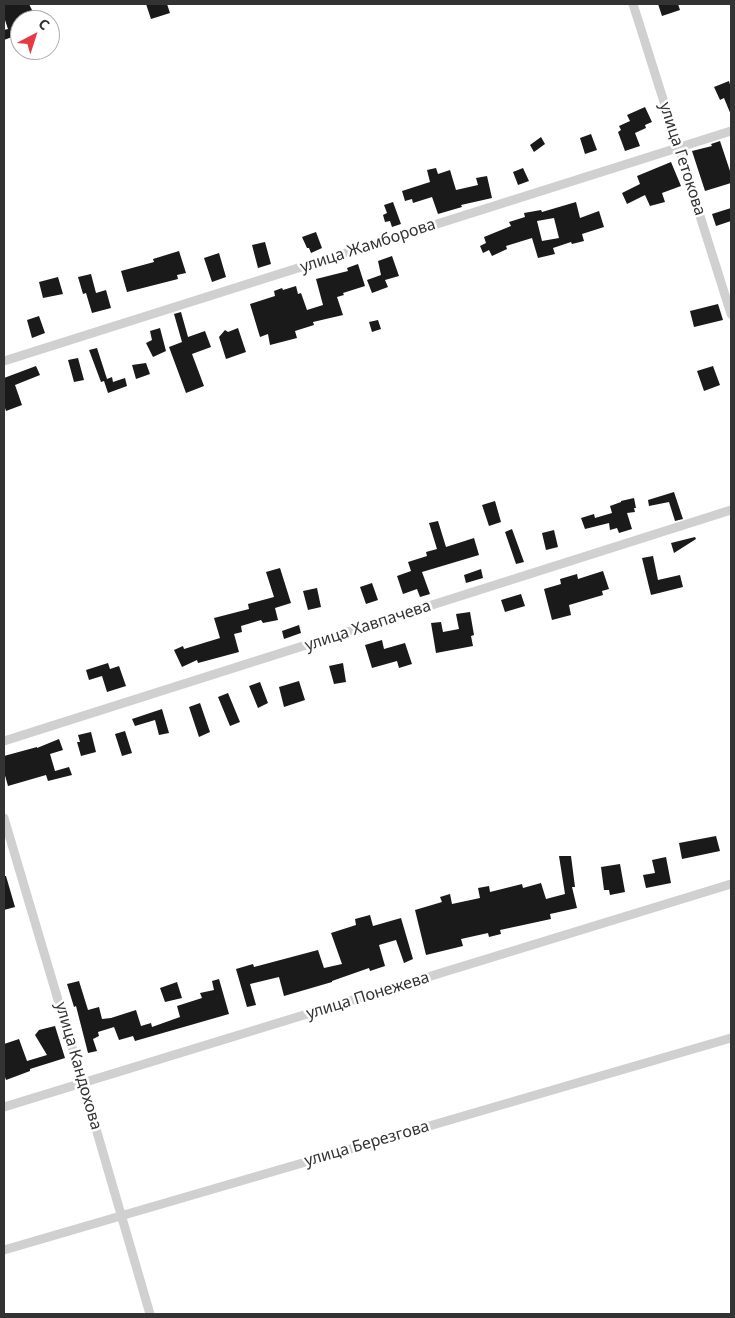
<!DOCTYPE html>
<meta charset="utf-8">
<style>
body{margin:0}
#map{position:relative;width:735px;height:1318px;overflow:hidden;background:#fff;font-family:"Noto Sans",sans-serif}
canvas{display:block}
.frame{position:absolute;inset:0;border:5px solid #333;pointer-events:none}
.north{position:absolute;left:10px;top:10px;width:50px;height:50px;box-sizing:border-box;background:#fff;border:1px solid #adadad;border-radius:50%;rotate:40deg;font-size:14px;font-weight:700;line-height:20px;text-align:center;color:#333}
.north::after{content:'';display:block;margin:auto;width:18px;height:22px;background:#e63946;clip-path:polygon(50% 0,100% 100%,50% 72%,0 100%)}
</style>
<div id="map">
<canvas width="735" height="1318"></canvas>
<div class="frame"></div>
<div class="north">С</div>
</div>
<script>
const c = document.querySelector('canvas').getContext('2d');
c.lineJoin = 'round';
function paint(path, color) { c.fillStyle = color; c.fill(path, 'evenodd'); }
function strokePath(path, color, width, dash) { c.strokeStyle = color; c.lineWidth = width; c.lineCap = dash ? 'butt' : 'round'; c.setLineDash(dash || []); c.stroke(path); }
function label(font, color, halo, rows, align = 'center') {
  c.font = font + ' "Noto Sans",sans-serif'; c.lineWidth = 5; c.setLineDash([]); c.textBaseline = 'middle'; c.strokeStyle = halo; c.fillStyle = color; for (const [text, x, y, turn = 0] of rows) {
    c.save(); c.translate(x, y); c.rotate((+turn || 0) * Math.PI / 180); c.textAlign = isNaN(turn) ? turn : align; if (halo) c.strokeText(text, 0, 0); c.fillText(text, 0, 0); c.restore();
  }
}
const building = new Path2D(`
 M4,4H29L37,20H20V34L4,40V30L8,29L4,17Z
 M146,4H167L170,13L151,19Z
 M658,4H678L680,10L662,16Z
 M729,81L731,88V115L724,98L720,100L714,87Z
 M645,107L652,122L645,125L646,128L635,133L640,146L625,151L618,132L621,130L619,126L630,121L627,115Z
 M591,134L597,150L585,154L580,138Z
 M541,137L545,144L534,152L530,145Z
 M720,141L731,174V183L705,191L692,151L712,146L711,144Z
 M671,162L681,186L662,193L665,202L650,206L645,195L627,204L622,193L640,184L637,176Z
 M436,168L438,174L450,170L456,190L478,185L476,178L487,176L492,198L461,205L462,207L438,214L432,197L413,203L412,199L405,201L402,191L430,182L427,170Z
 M523,168L529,181L518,185L513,172Z
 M393,202L401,224L392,227L390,221L385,222L383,215L387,213L384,205Z
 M576,202L580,218L599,211L604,227L582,234L584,241L572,244L571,242L553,248L555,254L538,258L532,238L506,246L507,249L492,256L489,250L483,253L480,246L486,243L484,237L511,226L509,222L525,217L524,213L541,210L542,212ZM554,218L559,238L542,241L537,221Z
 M731,208V221L716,226L712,214Z
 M316,232L322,248L311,253L309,248H307L302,237Z
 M265,242L271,264L258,268L252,245Z
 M179,251L186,273L177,275L178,279L127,292L121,271L154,262L153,259Z
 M219,253L226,277L212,282L204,258Z
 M392,256L399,276L385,280L388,287L372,293L367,280L381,275L378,261Z
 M358,264L365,286L343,293L344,295L337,297L343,315L313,322L314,325L295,331L297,338L270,345L268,334L260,337L250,304L275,296L274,291L282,288L283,290L296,286L298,294L301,293L307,310L323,305L316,279L348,271L347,268Z
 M91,274L96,293L106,290L111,308L92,313L86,293L83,294L78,277Z
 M58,277L63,294L43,298L39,282Z
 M718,304L723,320L694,327L690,311Z
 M181,312L188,337L205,331L211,347L192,354L204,386L186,393L169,347L182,342L174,314Z
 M39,316L45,333L32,338L27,320Z
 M378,320L381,329L372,332L369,322Z
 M160,328L166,351L153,357L146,343L152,340L150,331Z
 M238,328L246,352L226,359L219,337L225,330L228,332Z
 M97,348L107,379L112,377L113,382L125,378L127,386L108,393L104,381L101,382L89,350Z
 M78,358L84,380L74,382L68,360Z
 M146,363L150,374L136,379L132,365Z
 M36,366L40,375L15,385L22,405L6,411L4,405V378Z
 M713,366L720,385L704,391L697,371Z
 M674,492L683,519L675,521L669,502L649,506L648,500Z
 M634,498L636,508H634L635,512L627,513L632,529L619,533L617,528L610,530L609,523L585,529L581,518L594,514L595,518L612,513L610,506L621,502V501Z
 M495,501L501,522L489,526L482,505Z
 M438,521L446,547L474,538L479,555L422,572L430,594L420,597L417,589L403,594L397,576L411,571L408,562L427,556L426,552L437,549L429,523Z
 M512,529L524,562L516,564L505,532Z
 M554,530L558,547L546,550L542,533Z
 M695,537L696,539L674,553L671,543Z
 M653,556L658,580L680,575L683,587L651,595L642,558Z
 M280,568L291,603L275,608L278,620L263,623L261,620L241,626L242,632L234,634L239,652L198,663L197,660L182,667L174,650L183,646L184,649L220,638L214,618L249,609L248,604L274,597L266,572Z
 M481,569L483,578L466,583L464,575Z
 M603,571L609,589L602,591L603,595L569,605L571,615L552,620L544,589L561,584L560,579L577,574L578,579Z
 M372,583L378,600L366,604L360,587Z
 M317,588L321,607L308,610L303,591Z
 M521,594L525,606L505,612L501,600Z
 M470,612L474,635L471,636L473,646L436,653L431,623L441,622L443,632L459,629L456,614Z
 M299,625L301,633L284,639L282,631Z
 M382,640L384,649L405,643L412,664L399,668L397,661L372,668L365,645Z
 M108,663L110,669L119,666L126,686L107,692L102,676L89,680L86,670Z
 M343,663L346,682L334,684L329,666Z
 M299,681L305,700L284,707L279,687Z
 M260,682L268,703L258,708L249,686Z
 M228,693L240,722L230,726L218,697Z
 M200,703L210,732L199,737L189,707Z
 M162,709L169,733L159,735L155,720L135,726L132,719Z
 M125,731L132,753L122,756L115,734Z
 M91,732L96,752L81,756L77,742H80L78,735Z
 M59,739L63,750L50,754L55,771L69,767L72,775L48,781L46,775L8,786L4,772V756L37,747V748Z
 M716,836L720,851L682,859L679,843Z
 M559,856H571L575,887H572L577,908L550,914L551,919L500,930L501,934L489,937L488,933L461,939L463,946L426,955L415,910L442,902L440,897L450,894L452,904L480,898L478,888L489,886L490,892L522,884L523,888L541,883L546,899L565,894Z
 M666,857L671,883L646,888L643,875L655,873L652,860Z
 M620,864L625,892L610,895L609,890H604L601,867Z
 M4,876H6L15,907L4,910Z
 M370,915L373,926L401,918L413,959L404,963L396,940L379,945L385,966L370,971L369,968L332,981V982L284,996L279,977L250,984L256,1005L247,1007L236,969L253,964L254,967L318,950L324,968L342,964L331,933L356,925L355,919Z
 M219,979L229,1014L135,1041L133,1036L119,1040L114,1027L98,1032L99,1036L93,1039L97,1051L88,1053L76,1006L74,1007L67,984L79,981L88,1010L99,1007L102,1019L111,1018L136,1010L141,1026L151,1023L152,1027L180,1017L177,1006L202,998L200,993L214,990L212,981Z
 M177,982L182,998L165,1002L160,988Z
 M55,1026L65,1058L30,1069V1071L6,1080L4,1074V1044L19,1039L27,1061L47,1055L35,1035L39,1030Z`);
const street = new Path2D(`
 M633,4L731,314
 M4,361L731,131
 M4,741L731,510
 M4,818L83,1084L150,1314
 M4,1107L731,884
 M4,1250L731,1038`);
const streetNames = [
 ["улица Гетокова",682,159,72],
 ["улица Жамборова",368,246,-18],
 ["улица Хавпачева",368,626,-18],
 ["улица Понежева",368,996,-17],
 ["улица Кандохова",78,1066,74],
 ["улица Березгова",367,1144,-16]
];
paint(building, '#1a1a1a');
strokePath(street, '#d0d0d0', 9);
label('16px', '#333', '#fff', streetNames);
</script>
